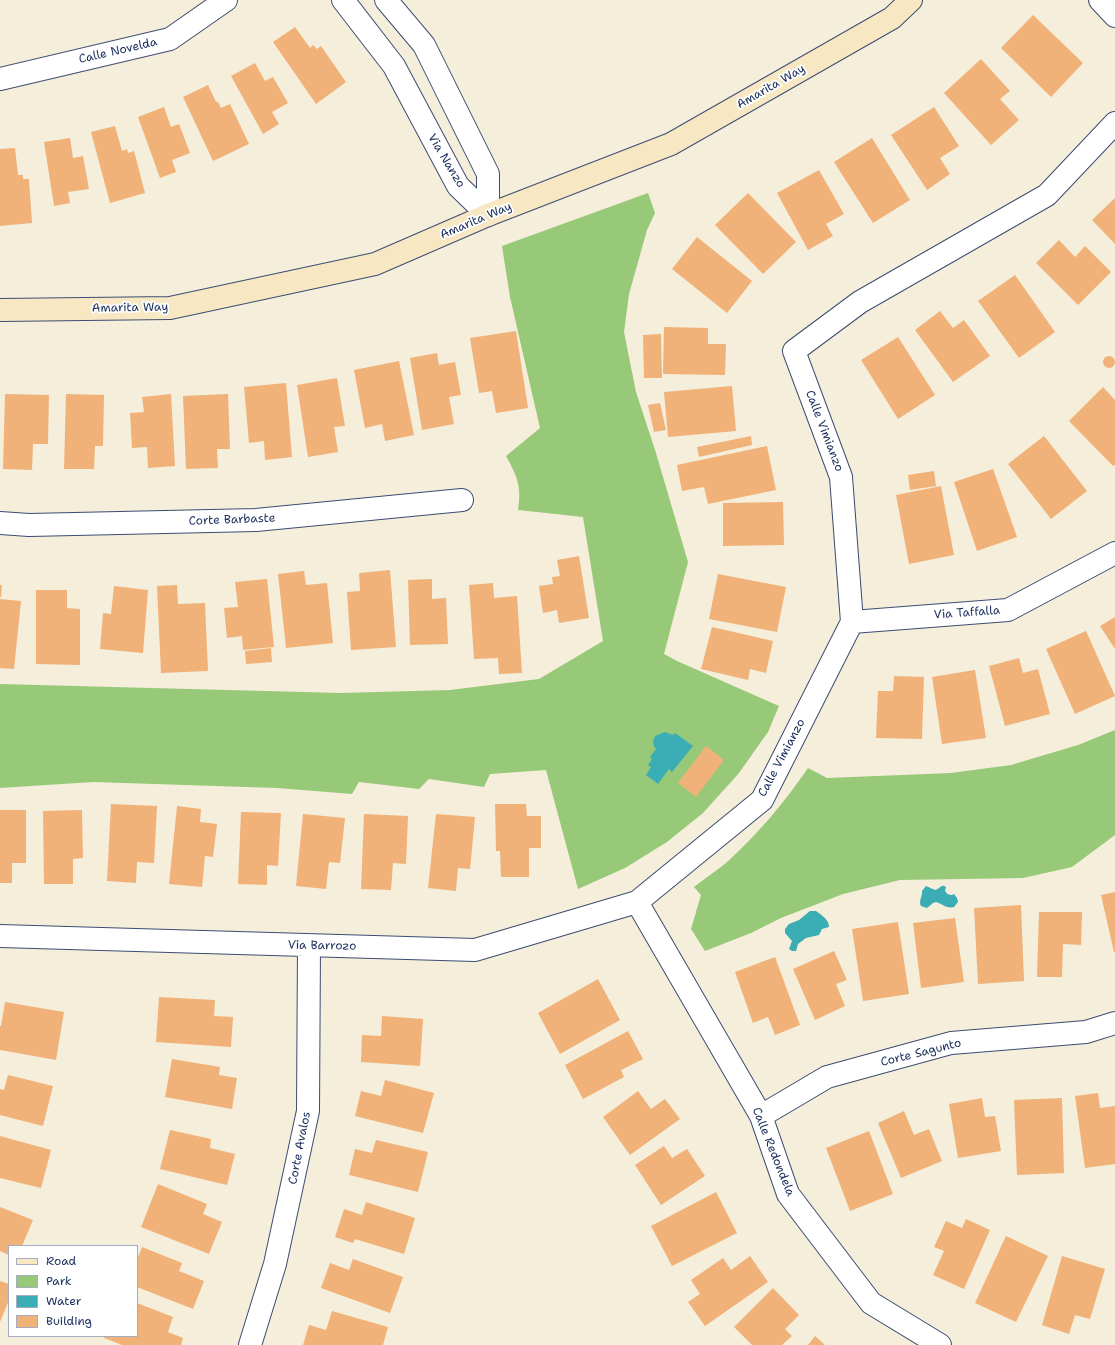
<!DOCTYPE html>
<style>
body{margin:0}
#map{position:relative;width:1115px;height:1345px;overflow:hidden;background:#f5eedb;font-family:"Shantell Sans",sans-serif}
canvas{display:block}
.legend{position:absolute;left:8px;top:1245px;width:130px;height:92px;box-sizing:border-box;background:#fff;border:1px solid #a4acbf;margin:0;padding:5px 7px;list-style:none;font-size:12px;color:#1b2f5e}
.legend li{display:flex;align-items:center;gap:8px;height:20px}
.legend b{width:20px;border:1px solid #a4acbf}
</style>
<div id="map">
<canvas width="1115" height="1345"></canvas>
<ul class="legend">
<li><b style="height:5px;background:#f7e8c3"></b>Road</li>
<li><b style="height:11px;background:#97c979"></b>Park</li>
<li><b style="height:11px;background:#3badb4"></b>Water</li>
<li><b style="height:11px;background:#f0b278"></b>Building</li>
</ul>
</div>
<script>
const c = document.querySelector('canvas').getContext('2d');
c.lineJoin = 'round';
function paint(path, color) { c.fillStyle = color; c.fill(path, 'evenodd'); }
function strokePath(path, color, width, dash) { c.strokeStyle = color; c.lineWidth = width; c.lineCap = dash ? 'butt' : 'round'; c.setLineDash(dash || []); c.stroke(path); }
function label(font, color, halo, rows, align = 'center') {
  c.font = font + ' "Shantell Sans",sans-serif'; c.lineWidth = 3.5; c.setLineDash([]); c.textBaseline = 'middle'; c.strokeStyle = halo; c.fillStyle = color; for (const [text, x, y, turn = 0] of rows) {
    c.save(); c.translate(x, y); c.rotate((+turn || 0) * Math.PI / 180); c.textAlign = isNaN(turn) ? turn : align; if (halo) c.strokeText(text, 0, 0); c.fillText(text, 0, 0); c.restore();
  }
}
const green = new Path2D(`
 M648,193L655,213L647,230L629,294L624,332L636,392L656,453L688,562L664,654L677,661L779,706L768,732L739,773L703,813L667,842L625,868L578,889L546,770L490,774L484,787L429,779L419,789L359,782L352,794L277,788L93,782L0,788V684L341,693L450,690L539,679L603,641L583,517L518,510C522,487 517,476 506,456L540,428L510,297L502,246Z
 M1115,730V835L1072,867L1023,878L900,880L843,894L781,918L751,933L705,951L691,929L701,895L694,887C704,879 716,871 726,863C757,835 784,803 808,768L827,778L951,773L1011,765L1078,745Z`);
const water = new Path2D(`
 M665,732L673,735L675,733L693,746L672,772L669,769L658,784L646,775L651,767L648,765L652,759L650,757L656,749C652,744 653,741 655,736Z
 M926,886L935,890C940,889 941,883 946,887L945,891C947,894 949,895 952,895L954,894L957,898L958,902L954,907C946,909 943,904 936,902L933,903L927,908L921,906C918,901 923,896 922,891Z
 M810,911H816C821,915 829,919 829,927L822,929L819,935L806,938L798,944L796,951H792L789,949L792,941L785,933V929L789,924L799,920Z`);
const building = new Path2D(`
 M1033,15L1083,63L1051,97L1001,48Z
 M295,27L310,48L313,45L317,49L321,46L346,82L316,104L273,42Z
 M981,59L1010,91L1000,99L1019,120L991,145L944,93Z
 M255,63L265,81L273,77L288,103L272,112L279,124L263,134L231,76Z
 M208,85L216,102H218L221,108L230,104L249,144L213,161L183,97Z
 M164,107L171,127L179,124L190,153L172,160L176,172L160,178L138,117Z
 M934,107L959,146L940,158L950,174L927,190L891,135Z
 M115,126L122,151L127,149L128,153L134,151L145,193L110,203L91,132Z
 M70,138L73,158L83,156L89,189L68,192L70,203L54,206L44,142Z
 M872,138L910,200L873,223L834,162Z
 M15,148L18,175H23V179H29L32,223L0,226V149Z
 M819,170L844,214L826,224L833,236L808,250L777,193Z
 M748,193L796,242L763,274L715,225Z
 M1115,198V244L1092,220Z
 M697,237L752,281L727,313L672,269Z
 M1059,240L1075,257L1085,246L1111,272L1078,305L1036,263Z
 M1015,275L1055,332L1019,358L978,301Z
 M940,311L953,328L964,320L990,356L953,382L915,330Z
 M664,327L708,328V344H726L725,375L663,374Z
 M516,331L528,408L496,413L492,391L479,393L470,338Z
 M661,334L662,378H644L643,335Z
 M898,337L935,395L898,419L861,360Z
 M437,353L439,365L455,362L461,395L449,397L454,424L422,430L410,358Z
 M1103 362a6 6 0 1 1 12 0a6 6 0 1 1-12 0Z
 M399,361L414,435L385,441L382,424L365,428L354,370Z
 M337,378L345,426L334,427L338,452L308,457L297,385Z
 M286,383L292,457L265,460L264,441L249,443L244,387Z
 M732,386L736,431L668,437L664,392Z
 M1103,387L1115,400V465L1113,466L1069,421Z
 M5,394L49,395L48,444H33L32,470L3,469Z
 M66,394L104,395L103,446H95L94,469H64Z
 M171,394L175,466L148,468L147,447L132,448L130,413L144,412L142,397Z
 M228,394L230,449H217L218,468L186,469L183,396Z
 M660,403L666,430L654,432L648,405Z
 M751,436L752,445L699,457L697,447Z
 M1044,436L1087,491L1051,519L1008,464Z
 M767,446L776,490L708,504L704,487L682,491L677,465Z
 M993,469L1017,537L977,551L954,482Z
 M934,471L936,486L910,490L908,475Z
 M941,486L954,555L909,564L896,495Z
 M783,502L784,545L723,546V503Z
 M579,556L589,618L559,623L557,610L543,613L539,586L553,584L552,577L560,576L557,560Z
 M390,570L396,647L351,650L347,592L360,591L359,573Z
 M304,571L306,585L327,583L333,643L286,648L278,574Z
 M718,574L786,587L777,632L709,619Z
 M267,579L274,647L243,650L242,636L227,638L224,608L238,607L235,582Z
 M432,579V599L446,598L448,644L410,645L408,580Z
 M493,583L494,598L517,596L522,673L499,674L498,658L474,659L469,585Z
 M0,585H2L1,597H0Z
 M177,585L178,604L205,603L208,671L161,673L157,586Z
 M114,586L148,590L143,653L100,649L103,613L111,614Z
 M36,590H67V608L80,609V665L36,664Z
 M0,599L21,601L14,669L0,668Z
 M1115,617V649L1100,626Z
 M712,627L773,641L766,673L750,669L748,680L701,669Z
 M1086,631L1115,696L1075,714L1046,649Z
 M271,648L272,662L246,664L245,651Z
 M1019,658L1023,673L1038,669L1050,714L1005,726L989,666Z
 M975,670L986,738L942,744L932,677Z
 M894,676L924,677L922,739L876,738L878,691H893Z
 M706,746L724,760L696,797L678,783Z
 M111,804L157,806L154,863L137,862L136,883L107,881Z
 M495,804H526L527,816H541V848H529V877H501L500,851H496Z
 M177,806L201,809L200,822L217,824L213,857L205,856L202,887L169,884Z
 M0,810H26V863H12V883H0Z
 M82,810L83,858L73,859V884H44L43,811Z
 M241,812L281,813L278,866L267,865V885L238,884Z
 M303,814L345,818L340,863L329,862L326,889L296,886Z
 M364,814L408,816L406,864L393,863L391,890L361,889Z
 M436,814L475,817L470,869L458,868L456,891L428,888Z
 M1115,892V952H1114L1101,895Z
 M1021,905L1024,981L978,984L974,908Z
 M1039,912H1082L1081,945L1063,944L1062,977H1037Z
 M955,918L964,982L921,988L913,923Z
 M898,922L909,994L863,1001L852,929Z
 M834,951L847,980L836,984L845,1006L815,1020L793,969Z
 M775,957L800,1025L775,1035L768,1017L753,1023L735,972Z
 M598,979L620,1020L560,1054L538,1013Z
 M159,997L215,1000L214,1016L233,1017L231,1047L156,1042Z
 M5,1002L64,1012L56,1060L0,1050V1026H1Z
 M382,1016L423,1019L420,1066L361,1062L362,1035L381,1036Z
 M628,1031L643,1059L621,1070L624,1077L583,1099L565,1065Z
 M172,1059L220,1067L219,1075L237,1078L232,1109L165,1097Z
 M8,1075L53,1086L43,1126L0,1115V1089L4,1090Z
 M385,1080L434,1093L423,1133L355,1116L361,1091L381,1096Z
 M638,1091L651,1109L665,1099L680,1119L630,1155L603,1117Z
 M1098,1093L1100,1108L1115,1106V1164L1085,1168L1075,1096Z
 M982,1098L985,1117L995,1116L1001,1151L958,1158L949,1104Z
 M1062,1098L1064,1173L1017,1175L1014,1100Z
 M904,1111L914,1135L929,1129L942,1161L901,1178L878,1123Z
 M170,1130L211,1139L210,1148L235,1154L227,1185L160,1169Z
 M869,1131L893,1194L850,1211L826,1148Z
 M0,1136L51,1150L41,1188L0,1178Z
 M376,1140L428,1152L418,1192L349,1175L355,1149L372,1153Z
 M664,1146L672,1158L687,1149L705,1176L661,1205L635,1165Z
 M158,1184L207,1204L203,1214L222,1222L209,1254L141,1227Z
 M716,1192L737,1233L672,1266L651,1226Z
 M366,1202L415,1218L404,1254L355,1239L353,1243L335,1237L344,1209L362,1215Z
 M0,1207L33,1220L22,1246H9V1255L0,1251Z
 M966,1219L990,1230L964,1289L933,1275L944,1251L934,1247L946,1221L962,1228Z
 M1006,1236L1048,1256L1016,1322L975,1303Z
 M142,1247L182,1263L179,1271L204,1281L193,1309L137,1287V1260Z
 M750,1256L768,1282L705,1326L688,1302L700,1294L691,1280L723,1258L731,1270Z
 M1062,1256L1105,1269L1090,1319L1075,1315L1069,1334L1042,1325Z
 M353,1259L403,1277L390,1313L321,1288L330,1263L349,1270Z
 M0,1281L9,1284V1300L0,1322Z
 M773,1288L799,1315L785,1329L792,1336L782,1345H752L734,1327Z
 M137,1303L173,1317L168,1332L183,1338L181,1345H122L104,1338L105,1336H137Z
 M332,1311L388,1327L383,1345H303L309,1325L326,1330Z
 M815,1336L825,1345H808Z`);
const street = new Path2D(`
 M343,0L394,66L458,186L488,215
 M386,0L424,45L488,174V215
 M1100,0L1115,16
 M0,79L170,39L226,0
 M0,523L29,525L256,520L462,500
 M852,622L1008,610L1115,553
 M637,902L761,1116L788,1194L871,1303L940,1345
 M0,936L475,950L637,902L762,800L852,622L841,477L794,351L860,302L1047,195L1115,123
 M761,1116L827,1077L951,1043L1086,1032L1115,1023
 M250,1345L275,1264L308,1111L309,946`);
const secondary = new Path2D(`
 M0,310L170,308L375,264L488,215L671,144L892,18L911,0`);
const streetNames = [
 ["Calle Novelda",118,51,-13],
 ["Amarita Way",771,87,-30],
 ["Via Nanzo",446,161,59],
 ["Amarita Way",476,221,-23],
 ["Amarita Way",130,308,-1],
 ["Calle Vimianzo",824,431,69],
 ["Corte Barbaste",232,520,-2],
 ["Via Taffalla",967,613,-4],
 ["Calle Vimianzo",782,758,-62],
 ["Via Barrozo",322,946,1],
 ["Corte Sagunto",921,1053,-14],
 ["Corte Avalos",300,1148,-79],
 ["Calle Redondela",773,1152,68]
];
paint(green, '#97c979');
paint(water, '#3badb4');
paint(building, '#f0b278');
strokePath(street, '#3c4c71', 24);
strokePath(secondary, '#3c4c71', 24);
strokePath(street, '#fff', 22);
strokePath(secondary, '#f7e8c3', 22);
label('12px', '#1b2f5e', '#fff', streetNames);
</script>
